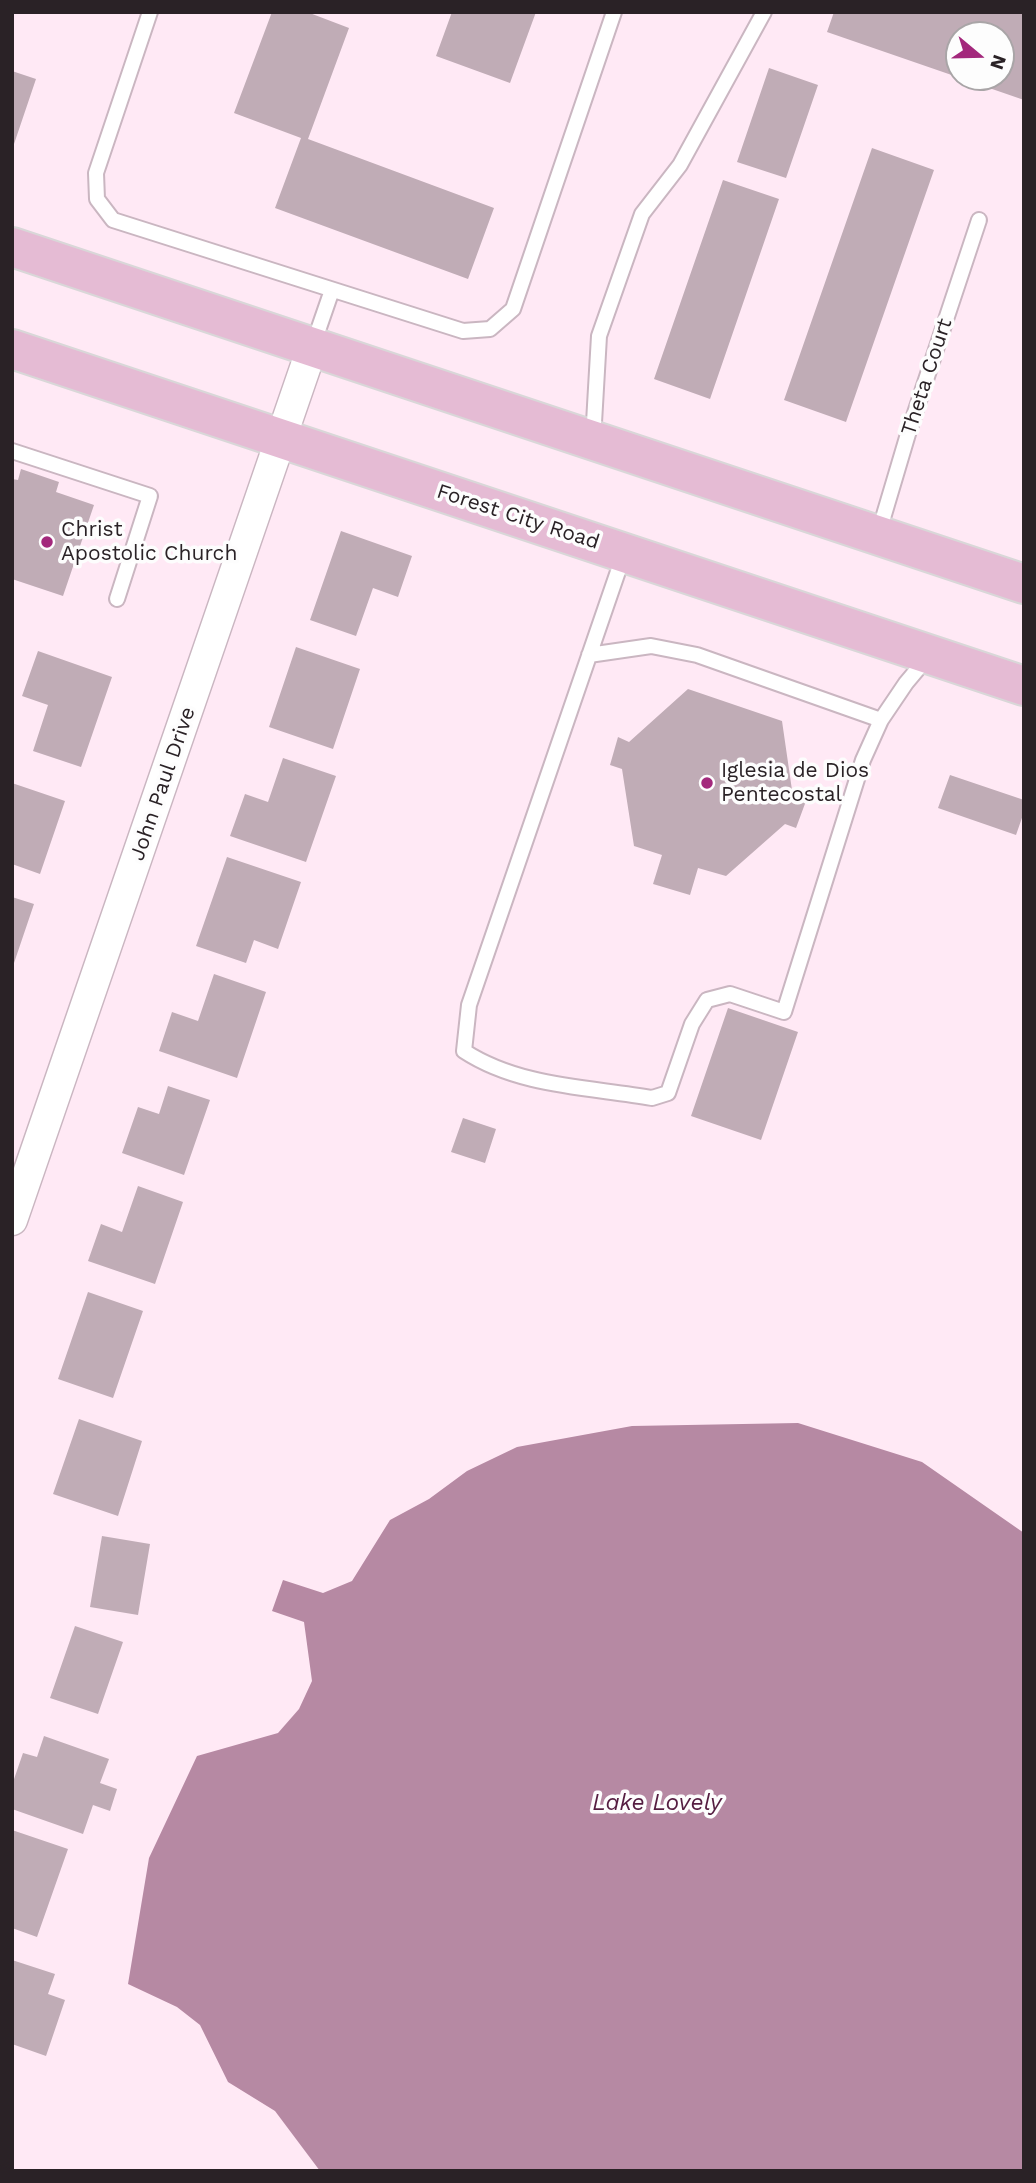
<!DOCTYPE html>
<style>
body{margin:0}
#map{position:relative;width:1036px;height:2183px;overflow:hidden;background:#ffe9f5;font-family:"Work Sans",sans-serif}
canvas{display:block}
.frame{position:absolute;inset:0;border:14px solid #2a2226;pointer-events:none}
.north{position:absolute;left:945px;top:21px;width:70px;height:70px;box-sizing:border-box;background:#fdfdfd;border:2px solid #a9a5a7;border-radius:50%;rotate:109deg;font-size:19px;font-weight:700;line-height:28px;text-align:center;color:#2a2226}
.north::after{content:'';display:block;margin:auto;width:24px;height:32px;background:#a3287c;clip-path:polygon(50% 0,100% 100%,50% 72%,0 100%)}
</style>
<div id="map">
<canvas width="1036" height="2183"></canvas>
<div class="frame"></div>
<div class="north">N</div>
</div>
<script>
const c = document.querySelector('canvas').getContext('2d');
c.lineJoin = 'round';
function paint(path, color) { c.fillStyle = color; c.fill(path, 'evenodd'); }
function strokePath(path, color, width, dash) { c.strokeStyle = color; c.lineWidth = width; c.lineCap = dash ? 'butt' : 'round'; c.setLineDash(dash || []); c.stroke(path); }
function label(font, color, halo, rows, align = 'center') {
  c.font = font + ' "Work Sans",sans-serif'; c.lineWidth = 7; c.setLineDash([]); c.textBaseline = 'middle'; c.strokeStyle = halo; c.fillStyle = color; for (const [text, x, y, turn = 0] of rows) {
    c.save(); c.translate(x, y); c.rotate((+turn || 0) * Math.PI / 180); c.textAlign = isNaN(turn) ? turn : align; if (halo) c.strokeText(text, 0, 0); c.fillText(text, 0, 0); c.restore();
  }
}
const water = new Path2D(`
 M798,1423L922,1462L1024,1533V2171H320L275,2111L228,2082L200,2025L177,2007L128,1984L149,1858L197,1756L278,1733L299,1709L312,1681L304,1622L272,1611L283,1580L323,1593L352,1581L390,1520L429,1499L467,1471L517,1447L632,1426Z`);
const building = new Path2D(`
 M272,12H307L349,28L308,139L494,208L468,279L275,208L301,138L234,113Z
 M452,12H536L510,83L436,56Z
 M834,12H1024V100L827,32ZM959,35H1001V77H959Z
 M769,68L818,85L786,178L737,162Z
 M12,71L36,79L13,147H12Z
 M872,148L934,170L846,422L784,400Z
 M723,180L779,199L710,399L654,379Z
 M21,469L59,482L56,492L94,505L63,596L12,579V479L18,480Z
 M341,531L412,556L398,597L373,588L356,636L310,620Z
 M296,647L360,669L333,749L269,727Z
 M38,651L112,677L81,767L33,751L48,705L22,696Z
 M688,689L782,721L793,797L806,801L796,828L785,824L726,876L698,868L690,895L653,884L662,855L634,846L622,769L610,765L618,737L629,742Z
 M283,758L336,776L306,862L230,836L245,794L268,802Z
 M950,775L1024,800V812L1016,835L938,808Z
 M12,783L65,801L40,874L12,864Z
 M227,857L301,882L278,949L254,940L246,963L196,946Z
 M12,897L34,904L13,966H12Z
 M214,974L266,992L237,1078L159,1051L172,1012L198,1021Z
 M728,1008L798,1032L761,1140L691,1116Z
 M168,1086L210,1100L184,1175L122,1153L138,1107L159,1114Z
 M463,1118L496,1129L485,1163L451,1152Z
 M138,1186L183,1202L155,1284L88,1261L101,1224L122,1232Z
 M88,1292L143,1311L113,1398L58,1379Z
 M79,1419L142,1441L118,1516L53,1494Z
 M102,1536L150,1544L138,1615L90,1607Z
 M75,1626L123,1642L98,1714L50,1698Z
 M44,1736L109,1759L100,1783L117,1789L110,1811L93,1805L83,1834L12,1809V1785L23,1753L37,1757Z
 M12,1830L68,1849L37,1937L12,1928Z
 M12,1960L55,1974L48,1994L65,2000L46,2056L12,2044Z`);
const service = new Path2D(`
 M150,12L96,173L97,199L113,220L463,331L490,329L513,309L614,12
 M313,345L332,290
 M593,440L599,336L642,214L680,165L764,12
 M12,451L150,496L117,599
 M878,535L908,434L979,220
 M624,554L469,1005L464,1051C519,1087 589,1087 652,1098L668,1093L692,1024L707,1000L730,994L784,1012L863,760L881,720L906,683L927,658
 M589,655L651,646L697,655L881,720`);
const minor = new Path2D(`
 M12,1220L312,348`);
const primary = new Path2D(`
 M12,247L1024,584
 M12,349L1024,686`);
const markers = [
 [47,542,7,"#a3287c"],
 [707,783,7,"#a3287c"]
];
const streetNames = [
 ["Theta Court",927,377,-72],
 ["Forest City Road",518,517,18],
 ["John Paul Drive",163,784,-71]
];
const poiNames = [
 ["Christ",61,530],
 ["Apostolic Church",61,554],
 ["Iglesia de Dios",721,771],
 ["Pentecostal",721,795]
];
const waterNames = [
 ["Lake Lovely",657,1803]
];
paint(water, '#b689a3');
paint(building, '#c0acb6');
strokePath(service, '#cab6c1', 18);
strokePath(minor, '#cab6c1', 33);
strokePath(primary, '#d9d7d8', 42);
strokePath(service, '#fff', 14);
strokePath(minor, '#fff', 30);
strokePath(primary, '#e5bbd4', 38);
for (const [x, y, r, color] of markers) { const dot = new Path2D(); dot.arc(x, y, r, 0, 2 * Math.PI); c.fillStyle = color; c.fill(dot); strokePath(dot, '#fdfdfd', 2.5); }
label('21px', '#2a2226', '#fdfdfd', streetNames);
label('21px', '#2a2226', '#fdfdfd', poiNames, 'left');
label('italic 23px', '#551d41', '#fdfdfd', waterNames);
</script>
